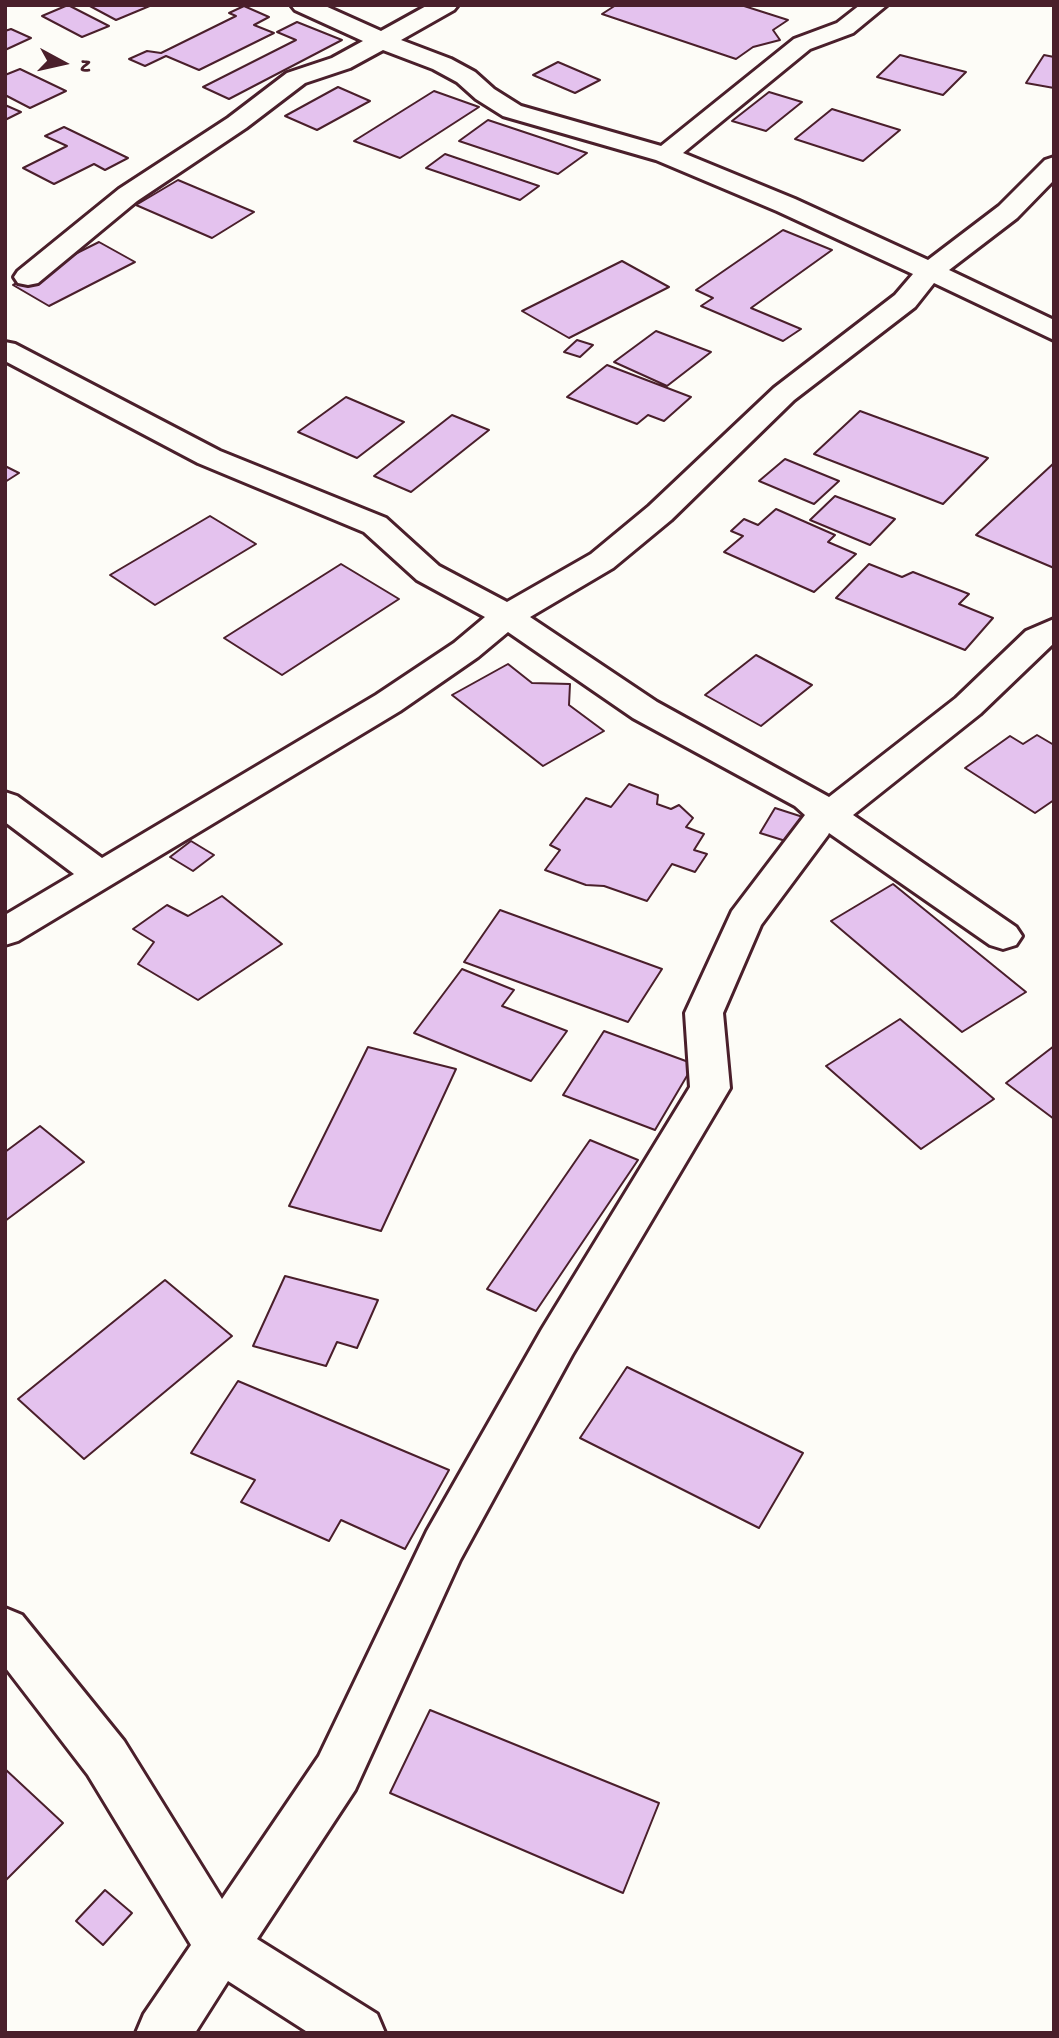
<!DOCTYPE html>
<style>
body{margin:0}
#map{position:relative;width:1059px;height:2038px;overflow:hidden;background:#fdfcf7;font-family:"Gochi Hand",sans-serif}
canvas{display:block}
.frame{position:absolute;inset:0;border:7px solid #4a1f2b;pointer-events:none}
.north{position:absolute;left:28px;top:28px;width:70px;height:70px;-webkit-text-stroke:5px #fdfcf7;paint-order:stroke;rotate:98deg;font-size:19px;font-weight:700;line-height:28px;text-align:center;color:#4a1f2b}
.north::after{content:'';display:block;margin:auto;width:24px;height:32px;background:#4a1f2b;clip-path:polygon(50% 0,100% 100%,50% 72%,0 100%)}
</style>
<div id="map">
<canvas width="1059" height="2038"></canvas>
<div class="frame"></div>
<div class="north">N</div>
</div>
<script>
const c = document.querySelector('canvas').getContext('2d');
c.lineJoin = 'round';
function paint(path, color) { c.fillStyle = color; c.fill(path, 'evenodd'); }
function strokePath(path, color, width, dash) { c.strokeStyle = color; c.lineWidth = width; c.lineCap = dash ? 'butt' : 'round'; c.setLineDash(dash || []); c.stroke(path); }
const building = new Path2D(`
 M68,5L109,26L82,37L42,16Z
 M88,5H152L116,20Z
 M616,5H741L788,20L773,30L780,40L753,47L736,59L602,14Z
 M244,6L269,17L254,25L274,33L199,70L166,56L145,66L129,59L147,51L161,53L236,16L229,13Z
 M297,22L342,40L229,99L203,87L296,40L277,32Z
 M11,29L31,38L5,50V31Z
 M900,55L966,72L943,95L877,77Z
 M1044,55L1054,57V88L1026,83Z
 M558,62L600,80L575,93L533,75Z
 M20,69L66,91L30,108L5,95V75Z
 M338,87L370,101L317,130L285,116Z
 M434,91L479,107L400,158L354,141Z
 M769,92L802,102L766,131L732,121Z
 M5,105L21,112L5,120Z
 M832,109L900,130L863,161L795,139Z
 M488,120L587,153L558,174L459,141Z
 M64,127L128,158L105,170L94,164L54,184L23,168L67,146L45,136Z
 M445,154L539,186L520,200L426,168Z
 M178,180L254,212L212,238L136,205Z
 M783,230L832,250L751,308L801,329L783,341L701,306L713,298L696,290Z
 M99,242L135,262L49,306L13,285Z
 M622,261L669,287L569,338L522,311Z
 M656,331L711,352L667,386L614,362Z
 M577,340L593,345L580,357L564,352Z
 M607,365L691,397L664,421L648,415L637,424L567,397Z
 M346,397L404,422L357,458L298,432Z
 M860,411L988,458L943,504L814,454Z
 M452,415L489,430L411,492L374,476Z
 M785,459L839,481L814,504L759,481Z
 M1054,463V568L976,535Z
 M5,466L19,473L5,482Z
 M835,496L895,519L870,545L810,520Z
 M776,509L835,535L828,542L856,554L814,592L724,552L743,536L731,531L744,519L758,525Z
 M210,516L256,544L155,605L110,575Z
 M341,564L399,599L282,675L224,638Z
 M869,564L902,577L913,572L969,594L959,604L993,618L965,650L836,598Z
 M756,655L812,685L761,726L705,695Z
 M508,664L532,683L570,684L569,705L604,731L543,766L452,695Z
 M1037,735L1054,745V800L1035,813L965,768L1010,736L1023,744Z
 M629,784L658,795L657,804L671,809L679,805L693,818L686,827L704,834L694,850L707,854L695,872L672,864L647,901L604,886L586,885L545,870L560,850L550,845L586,798L611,807Z
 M775,808L806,818L792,843L760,833Z
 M191,841L214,855L193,871L170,857Z
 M893,884L1026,992L962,1032L831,921Z
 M222,896L282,944L198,1000L138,964L154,942L133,929L167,905L188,916Z
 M500,910L662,969L628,1022L464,962Z
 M462,969L514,990L502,1006L567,1031L531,1081L414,1033Z
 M900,1019L994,1099L921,1149L826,1066Z
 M604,1031L694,1064L655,1130L563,1095Z
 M1054,1046V1119L1006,1083Z
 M368,1047L456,1069L381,1231L289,1206Z
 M40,1126L84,1162L5,1221V1152Z
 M590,1140L638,1160L536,1311L487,1289Z
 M285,1276L378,1300L357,1348L337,1342L326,1366L253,1346Z
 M165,1280L232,1336L84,1459L18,1399Z
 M627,1367L803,1453L759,1528L580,1438Z
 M238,1381L449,1470L405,1549L341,1520L329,1541L241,1502L255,1480L191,1453Z
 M430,1710L659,1803L623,1893L390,1793Z
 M5,1769L63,1823L5,1881Z
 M105,1890L132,1913L103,1945L76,1921Z`);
const minor = new Path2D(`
 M291,5H323L381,31L428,5H458L454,10L401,40L451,59L475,72L494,89L521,106L661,146L794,39L837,23L860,5H887L853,33L810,49L683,153L795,199L928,260L999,206L1045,160L1054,157V180L1017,218L949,270L1054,320V340L934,283L915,307L794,400L671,520L613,568L530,617L657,702L829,797L956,698L1026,631L1054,619V643L980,714L853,815L1016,927L1022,936L1016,945L1003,949L990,945L829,833L828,835L761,925L723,1013L730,1088L572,1355L460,1560L355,1790L257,1939L377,2014L385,2033H309L228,1981L195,2033H136L144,2014L191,1945L88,1775L5,1667V1608L22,1615L124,1741L222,1899L319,1756L427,1531L542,1329L690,1087L685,1013L732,911L805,815L795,806L633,718L508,632L478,657L400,711L18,941L5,945V915L74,874L5,822V792L17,796L102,858L376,695L454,643L485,617L417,580L364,532L198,463L5,361V342L15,344L220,451L386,518L439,566L507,602L591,554L649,506L774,388L895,295L913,274L777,211L656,160L503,116L476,99L457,82L433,69L383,50L350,68L305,83L246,128L137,201L38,283L28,285L18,283L14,277L18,271L119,189L228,118L287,73L332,58L363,41L295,10Z`);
paint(building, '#e4c2ee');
strokePath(building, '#4a1f2b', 2);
strokePath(minor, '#4a1f2b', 6);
paint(minor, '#fdfcf7');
</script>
